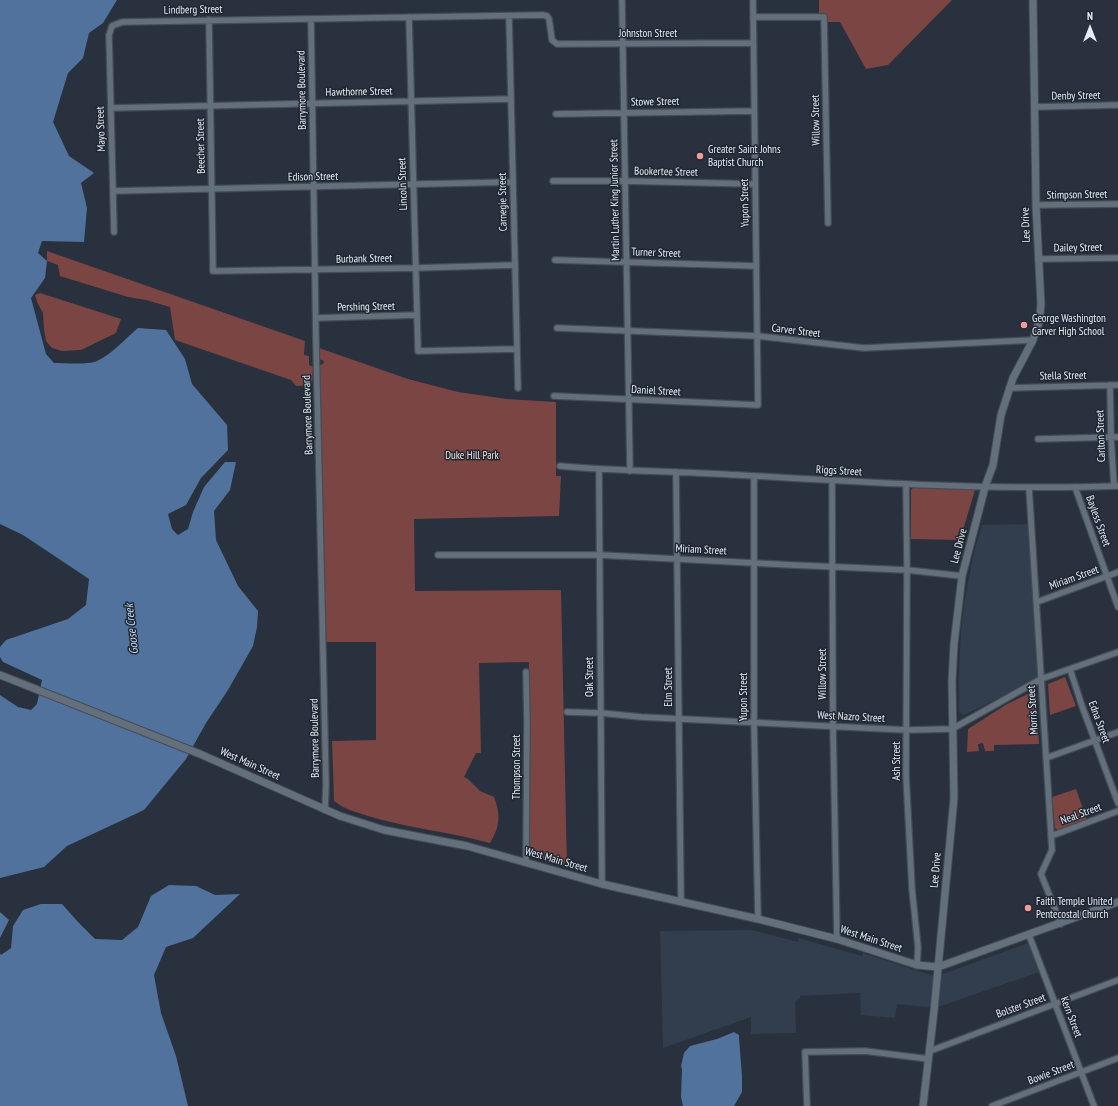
<!DOCTYPE html>
<style>
body{margin:0}
#map{position:relative;width:1118px;height:1106px;overflow:hidden;background:#28313d;font-family:"PT Sans Narrow",sans-serif}
canvas{display:block}
.north{position:absolute;left:1070px;top:8px;width:40px;height:40px;-webkit-text-stroke:3px #1f2733;paint-order:stroke;rotate:0deg;font-size:11px;font-weight:700;line-height:16px;text-align:center;color:#e7edf4}
.north::after{content:'';display:block;margin:auto;width:14px;height:18px;background:#e7edf4;clip-path:polygon(50% 0,100% 100%,50% 72%,0 100%)}
</style>
<div id="map">
<canvas width="1118" height="1106"></canvas>
<div class="north">N</div>
</div>
<script>
const c = document.querySelector('canvas').getContext('2d');
c.lineJoin = 'round';
function paint(path, color) { c.fillStyle = color; c.fill(path, 'evenodd'); }
function strokePath(path, color, width, dash) { c.strokeStyle = color; c.lineWidth = width; c.lineCap = dash ? 'butt' : 'round'; c.setLineDash(dash || []); c.stroke(path); }
function label(font, color, halo, rows, align = 'center') {
  c.font = font + ' "PT Sans Narrow",sans-serif'; c.lineWidth = 3; c.setLineDash([]); c.textBaseline = 'middle'; c.strokeStyle = halo; c.fillStyle = color; for (const [text, x, y, turn = 0] of rows) {
    c.save(); c.translate(x, y); c.rotate((+turn || 0) * Math.PI / 180); c.textAlign = isNaN(turn) ? turn : align; if (halo) c.strokeText(text, 0, 0); c.fillText(text, 0, 0); c.restore();
  }
}
const built = new Path2D(`
 M1029,524L1038,679L964,715L959,712V673L961,632L964,604L974,552L982,525Z
 M752,930L798,942V938L862,956L863,953L931,975L946,973L1028,943L1039,972L941,1006L927,1007L897,1004L895,1018L861,1015L860,993L800,996V999L795,1001L796,1033L751,1034V1017L663,1048L660,931Z`);
const green = new Path2D(`
 M819,0H952L888,65L866,69L840,22H828L819,13Z
 M47,251L305,341L304,355L309,356V365L313,367L312,385L296,386L291,380L175,340L170,307L146,300L128,297L60,276L58,265L47,261Z
 M40,293L121,319L116,333L81,350L62,351L52,348L46,341L44,330L43,313L38,304L35,295Z
 M319,348L408,379L458,392L507,399L556,402V476H561L559,516L414,519L415,591L561,590L567,867L529,856V662L479,663L481,753H476L464,777L468,779L480,791L494,797C501,815 500,826 490,843C450,832 408,828 368,816C355,812 344,809 334,801L332,741L376,740V642H325L319,366L320,365L323,364L324,361L319,359Z
 M914,487L974,489L975,490L960,540L911,539V490Z
 M1065,677L1076,706L1050,715L1048,684Z
 M1034,691L1036,692L1039,744L994,745V751H985L983,743L978,744L979,751L967,752L968,729L1007,704Z
 M1076,789L1087,820L1059,831L1055,828L1052,797Z`);
const water = new Path2D(`
 M0,0H117L103,23L89,33L83,58L68,73L53,122L69,156L94,173L81,183L87,208L84,242L42,241L38,253L47,261L45,278L31,298L46,354L54,363C64,363 88,365 97,361C112,354 125,339 138,328L166,330L185,359L192,384L227,425L228,450L201,478L186,505L168,514L172,529L178,535L188,529L193,512L204,487L225,462H236L230,490L214,511L216,540L238,586L258,611L257,627L253,646L228,690L206,723L186,759L144,810L67,846L44,867L0,878V695L18,707L31,710L37,704L42,680L3,662L0,657V647L6,640L68,619L86,605L89,579L23,535L0,524Z
 M169,885L196,886L215,895L240,894L193,938L166,947L154,975L161,1013L176,1056L188,1106H0V953L1,955L11,948L13,926L23,910L41,904H62L78,922L95,939L122,940L138,927L151,896Z
 M0,912L9,920L0,938Z
 M734,1032L739,1035V1038L742,1076V1092L734,1106H683L681,1097L682,1069L681,1066L684,1053L690,1046L717,1039Z`);
const minor = new Path2D(`
 M622,0L630,471
 M509,16L518,388
 M409,17L418,351L517,349
 M753,17H824L828,223
 M311,19L316,343L326,784L325,810
 M209,20L213,271L416,268L515,265
 M1035,107L1118,105
 M111,108L511,99
 M556,114L754,111
 M553,181H624L754,184
 M113,191L513,182
 M1036,205L1118,204
 M114,232L109,35L112,26L122,22L543,15L547,16L549,19L552,40L557,44L753,43
 M1038,259L1118,258
 M555,260L756,266
 M316,318L417,315
 M557,328L758,336L864,348L1033,340
 M1110,385L1111,437L1114,486
 M1009,388L1118,385
 M554,396L758,405L753,0
 M1038,439L1118,437
 M560,466C613,471 666,471 719,474C852,481 985,491 1118,486
 M599,469L602,884
 M676,472L681,902
 M754,476V722L758,919
 M832,481L833,726L837,939
 M906,484L907,570L906,775L912,889L918,947L917,965
 M1075,487L1118,607
 M1029,488L1052,850L1041,874L1061,924
 M438,555H600L792,565L907,570L962,576
 M1037,602L1118,572
 M1070,669L1082,706L1118,803
 M526,672L527,723L526,862
 M567,712L601,713L641,717L907,730L952,729L1041,679L1118,652
 M1046,758L1118,732
 M1051,836L1118,811
 M1029,935L1094,1106
 M930,1051L1118,980
 M807,1106L805,1052L865,1051L929,1059
 M992,1106L1118,1058`);
const secondary = new Path2D(`
 M0,675L200,754L340,816L384,830L467,846L602,884L758,919L837,939L917,965L938,967L1118,902
 M923,1106L934,1011L954,798L952,681L954,644L962,576L985,487L993,465L1001,415L1013,378L1033,340L1039,322L1041,305L1036,205L1033,0`);
const markers = [
 [700,156,4,"#f59b98"],
 [1024,325,4,"#f59b98"],
 [1028,908,4,"#f59b98"]
];
const streetNames = [
 ["Lindberg Street",193,10,-1],
 ["Johnston Street",648,34],
 ["Barrymore Boulevard",302,90,-91],
 ["Hawthorne Street",359,92,-1],
 ["Denby Street",1076,96,-1],
 ["Stowe Street",655,102,-1],
 ["Willow Street",816,120,-91],
 ["Mayo Street",101,129,-92],
 ["Beecher Street",201,146,-91],
 ["Bookertee Street",666,172,1],
 ["Edison Street",313,177,-1],
 ["Lincoln Street",403,184,-92],
 ["Stimpson Street",1077,195,-1],
 ["Martin Luther King Junior Street",615,200,-91],
 ["Carnegie Street",503,202,-91],
 ["Yupon Street",745,203,-91],
 ["Lee Drive",1026,225,-92],
 ["Dailey Street",1078,248,-1],
 ["Turner Street",656,253,2],
 ["Burbank Street",364,259,-1],
 ["Pershing Street",366,307,-1],
 ["Carver Street",796,331,7],
 ["Stella Street",1063,376,-1],
 ["Daniel Street",656,391,3],
 ["Barrymore Boulevard",308,415,-92],
 ["Carlton Street",1101,436,-92],
 ["Riggs Street",839,471,3],
 ["Bayless Street",1098,521,70],
 ["Lee Drive",959,546,-75],
 ["Miriam Street",701,550,3],
 ["Miriam Street",1074,578,-20],
 ["Willow Street",823,674,-90],
 ["Oak Street",590,677,-90],
 ["Elm Street",669,687,-90],
 ["Yupon Street",744,697,-90],
 ["Morris Street",1033,710,-94],
 ["West Nazro Street",851,717,3],
 ["Edna Street",1099,722,70],
 ["Barrymore Boulevard",315,738,-91],
 ["Ash Street",897,761,-90],
 ["West Main Street",250,764,24],
 ["Thompson Street",517,767,-90],
 ["Neal Street",1081,814,-20],
 ["West Main Street",556,860,16],
 ["Lee Drive",936,870,-85],
 ["West Main Street",871,939,18],
 ["Bolster Street",1021,1006,-20],
 ["Kern Street",1071,1017,69],
 ["Bowie Street",1051,1073,-21]
];
const poiNames = [
 ["Greater Saint Johns",708,150],
 ["Baptist Church",708,163],
 ["George Washington",1032,319],
 ["Carver High School",1032,332],
 ["Faith Temple United",1036,902],
 ["Pentecostal Church",1036,915]
];
const parkNames = [
 ["Duke Hill Park",472,456]
];
const waterNames = [
 ["Goose Creek",132,629,-96]
];
paint(built, '#323e4e');
paint(green, '#7b4544');
paint(water, '#51729d');
strokePath(minor, '#444c56', 8);
strokePath(secondary, '#444c56', 9);
strokePath(minor, '#646f7c', 5.5);
strokePath(secondary, '#646f7c', 7);
for (const [x, y, r, color] of markers) { const dot = new Path2D(); dot.arc(x, y, r, 0, 2 * Math.PI); c.fillStyle = color; c.fill(dot); strokePath(dot, '#1f2733', 1.5); }
label('11px', '#e7edf4', '#1f2733', streetNames);
label('11px', '#e7edf4', '#1f2733', poiNames, 'left');
label('11px', '#f2dedd', '#1f2733', parkNames);
label('italic 12px', '#c4d9f3', '#1f2733', waterNames);
</script>
